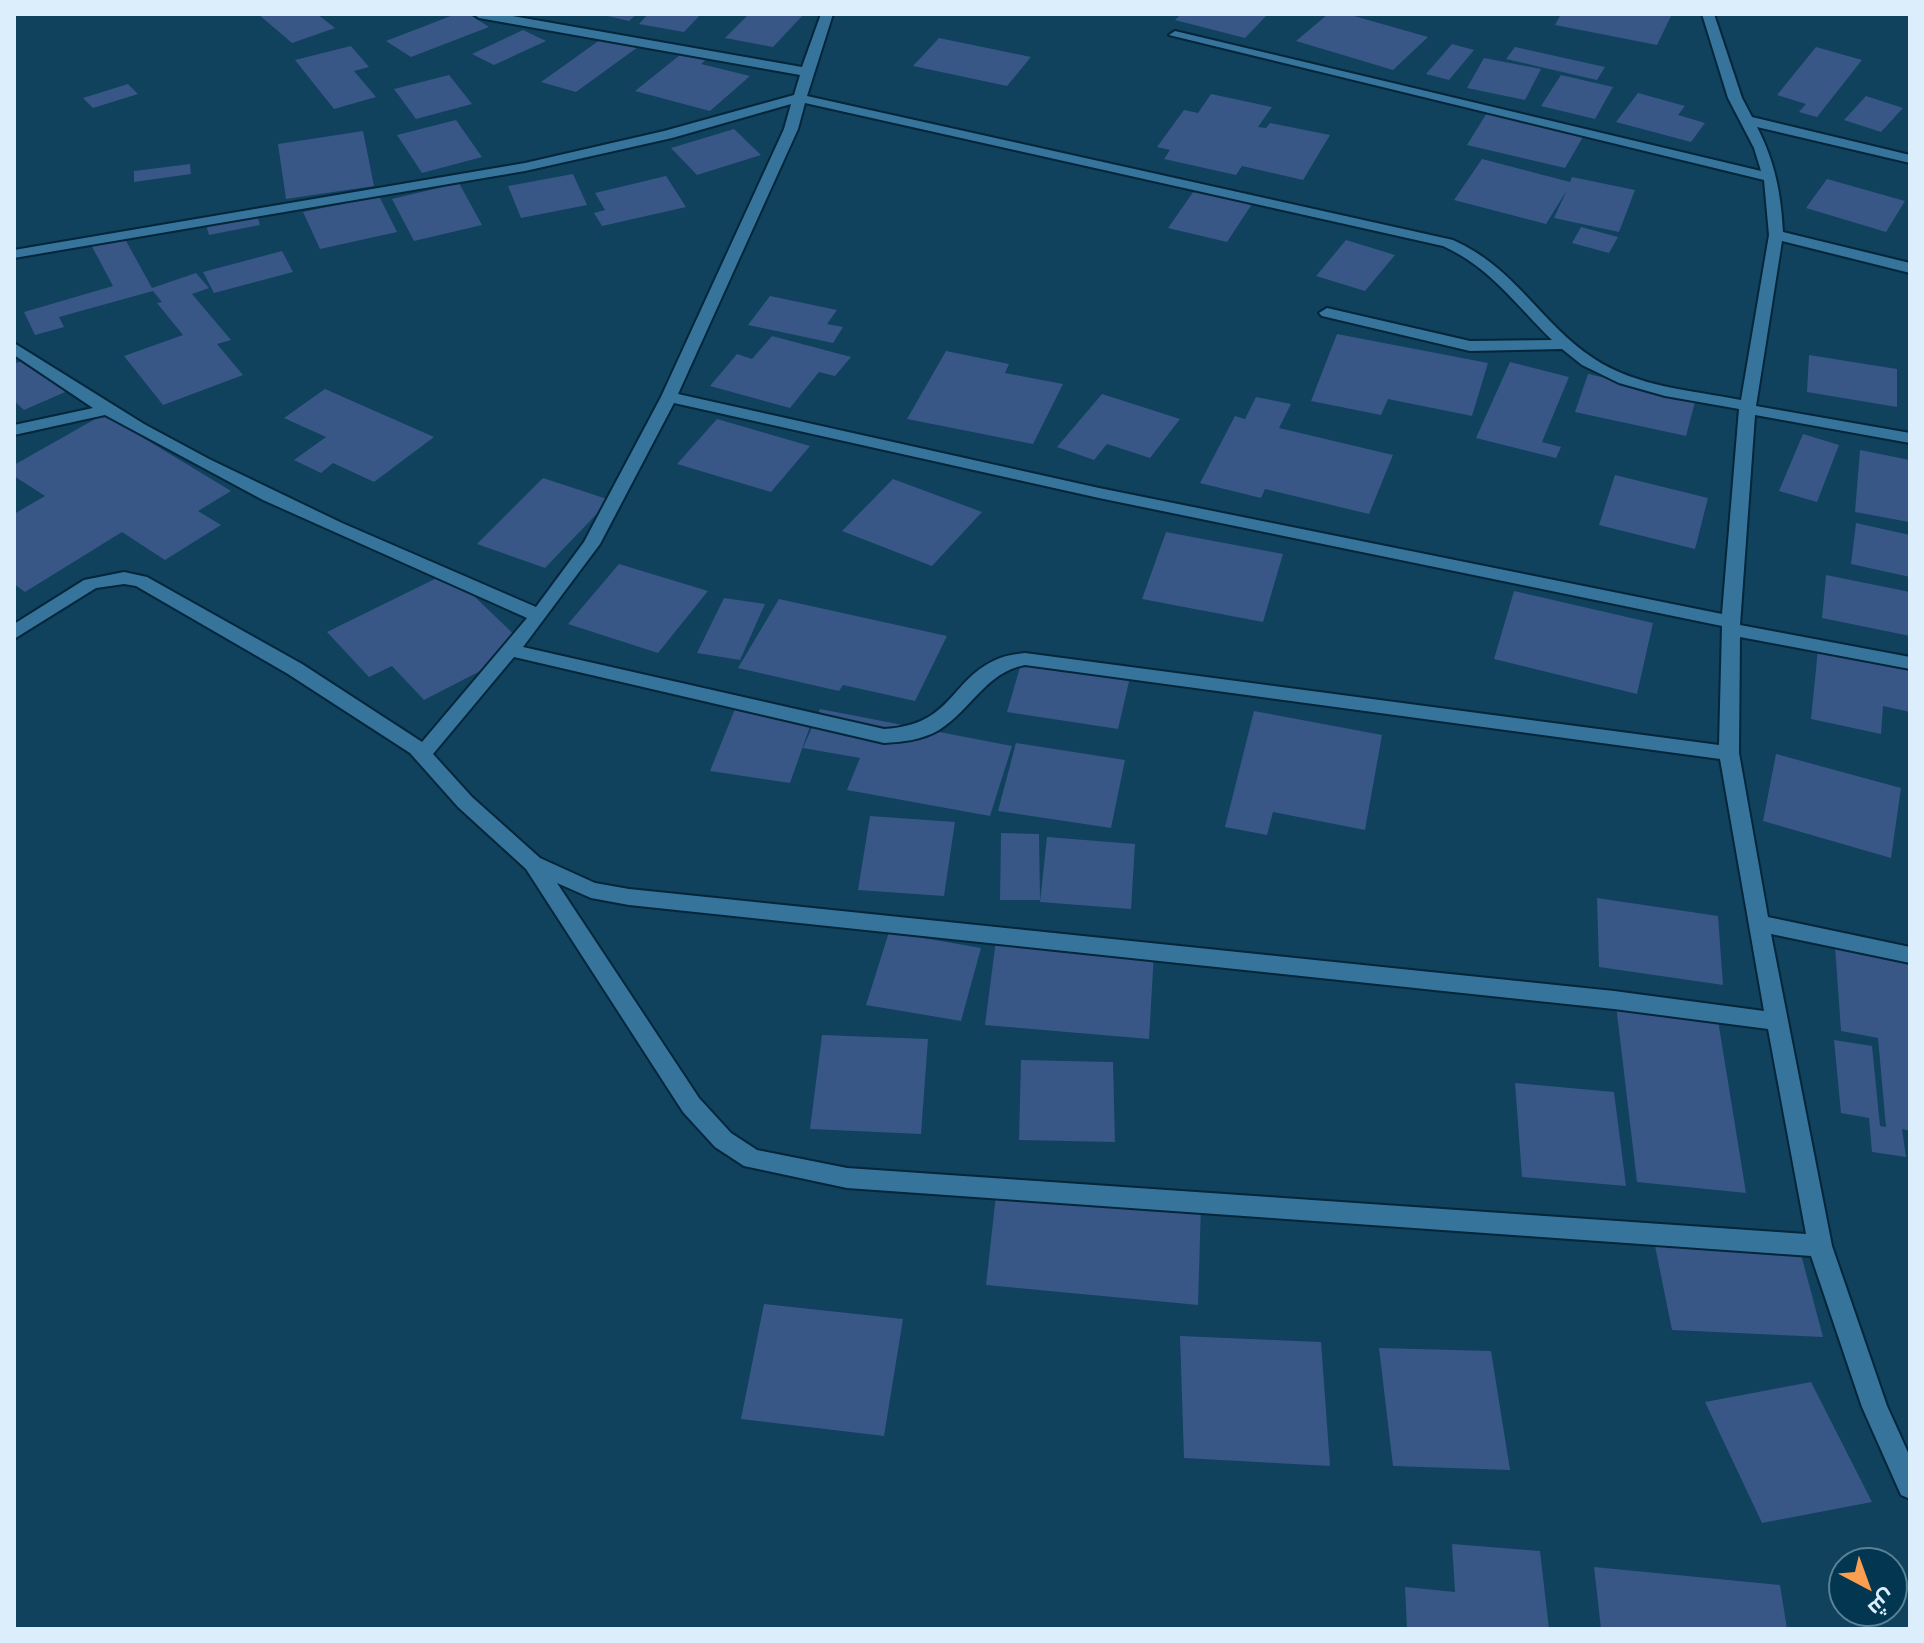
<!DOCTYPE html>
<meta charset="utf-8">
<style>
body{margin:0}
#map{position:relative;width:1924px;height:1643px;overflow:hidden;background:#10415d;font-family:"Titillium Web",Cairo,sans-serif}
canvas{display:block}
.frame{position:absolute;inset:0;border:16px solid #dceefb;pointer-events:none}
.north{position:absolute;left:1828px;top:1547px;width:80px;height:80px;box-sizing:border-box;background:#023651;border:2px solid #598095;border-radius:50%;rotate:139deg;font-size:22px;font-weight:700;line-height:32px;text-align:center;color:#dceefb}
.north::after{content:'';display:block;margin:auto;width:28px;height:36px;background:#fa9f4f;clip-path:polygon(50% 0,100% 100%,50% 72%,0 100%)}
</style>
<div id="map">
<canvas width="1924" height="1643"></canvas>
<div class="frame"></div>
<div class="north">ش</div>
</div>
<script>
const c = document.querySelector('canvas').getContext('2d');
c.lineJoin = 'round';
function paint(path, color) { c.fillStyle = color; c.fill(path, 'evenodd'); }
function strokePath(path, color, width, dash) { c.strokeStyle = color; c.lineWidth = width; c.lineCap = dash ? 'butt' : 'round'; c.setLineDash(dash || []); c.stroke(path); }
const building = new Path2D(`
 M258,14H317L335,28L292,43Z
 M456,14H469L489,27L411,57L386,41Z
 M599,14H637L629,21Z
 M648,14H701L684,32L639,24Z
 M749,14H804L773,47L725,38Z
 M1181,14H1268L1245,38L1175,20Z
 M1328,14H1347L1428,37L1393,70L1296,41Z
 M1561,14H1672L1657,45L1555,25Z
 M523,30L546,41L494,65L472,54Z
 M604,37L638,47L576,92L541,82Z
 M939,38L1031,57L1007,86L913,66Z
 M1452,44L1474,50L1449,80L1426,74Z
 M351,46L369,67L354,71L376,97L334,109L295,60Z
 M1515,47L1605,67L1597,80L1506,59Z
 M1816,47L1862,60L1817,117L1799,112L1806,104L1777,95Z
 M685,51L709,57L701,64L750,76L710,111L635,91Z
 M1484,58L1541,69L1525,100L1467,88Z
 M449,75L472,104L416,119L394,89Z
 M1561,75L1613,87L1595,119L1541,106Z
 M128,84L138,94L93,108L83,98Z
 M1638,93L1685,106L1678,115L1705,123L1691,142L1616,122Z
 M1211,94L1272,107L1258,127L1266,128L1270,123L1330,135L1303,180L1242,166L1236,175L1164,159L1170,150L1157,147L1184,110L1198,113Z
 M1866,96L1903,108L1881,132L1844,120Z
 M1490,108L1587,130L1565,168L1467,145Z
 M456,120L482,157L422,173L397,135Z
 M734,129L761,155L697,175L671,148Z
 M363,131L374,186L286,199L278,144Z
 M1482,159L1570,182L1572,177L1635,190L1619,232L1554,218L1567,190L1546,224L1454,200Z
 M190,164L191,174L134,182V171Z
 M573,174L587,205L521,218L508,186Z
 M666,176L686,207L602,226L594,213L605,210L595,193Z
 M1827,179L1905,201L1886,232L1806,208Z
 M459,183L482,225L414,241L392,199Z
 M1196,188L1254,201L1227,242L1168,228Z
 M379,196L397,232L320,249L303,212Z
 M256,211L260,225L209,235L205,221Z
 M1581,227L1618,237L1609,253L1572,243Z
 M120,230L152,288L196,273L209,288L192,294L231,340L217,344L243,375L163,405L124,356L183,335L157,303L162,302L153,291L59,317L64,327L35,335L24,312L113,286L88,239Z
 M1346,240L1395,255L1365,291L1316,276Z
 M282,251L293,272L214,293L203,272Z
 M770,296L837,310L827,324L843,327L833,343L748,325Z
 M1337,334L1488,363L1472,416L1388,399L1381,415L1311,401Z
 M772,336L851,357L835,376L819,372L790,408L710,386L737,354L752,359Z
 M946,351L1009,364L1005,373L1063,384L1033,444L907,419Z
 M35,355L72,389L24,410L14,401V364Z
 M1809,355L1897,369V407L1807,392Z
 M1510,362L1569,377L1542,442L1561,447L1556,458L1476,438Z
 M1588,374L1696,398L1686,436L1575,412Z
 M325,389L434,437L374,482L333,463L321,473L294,460L326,437L284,418Z
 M1102,394L1180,419L1150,458L1107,444L1094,460L1057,447Z
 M1256,397L1291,404L1279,428L1393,455L1369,514L1265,489L1261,498L1200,483L1235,416L1245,419Z
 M104,414L231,491L198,511L221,525L165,560L122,532L25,592L14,584V514L45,496L14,476V465Z
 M717,419L810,446L771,492L677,464Z
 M1803,434L1839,445L1817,502L1779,491Z
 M1860,450L1910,460L1909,522L1855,512Z
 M1615,475L1708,498L1695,549L1599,525Z
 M543,478L610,500L545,568L477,544Z
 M893,479L982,512L932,566L842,531Z
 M1856,523L1910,535V577L1851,564Z
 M1166,532L1283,554L1263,622L1142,599Z
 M619,564L708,591L658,653L568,624Z
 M449,572L527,647L424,700L392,666L369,677L327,632Z
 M1826,575L1910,592V636L1822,618Z
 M1514,591L1653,623L1637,694L1494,659Z
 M724,598L765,604L740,660L697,653Z
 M779,599L947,636L915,701L843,685L839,691L738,668Z
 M1818,649L1910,669V712L1883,706L1881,734L1811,719Z
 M1023,657L1131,673L1118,729L1007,712Z
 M737,704L814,715L790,783L710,771Z
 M820,709L1012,746L990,816L847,790L860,758L803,748Z
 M1254,711L1382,735L1365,830L1273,812L1267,835L1225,827Z
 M1016,743L1125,760L1111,828L998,811Z
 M1776,754L1901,788L1891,858L1763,821Z
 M870,816L955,822L944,896L858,890Z
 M1001,833L1039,834L1040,900H1000Z
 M1047,837L1135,844L1131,909L1040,902Z
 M1597,898L1718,916L1723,985L1599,967Z
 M889,932L981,948L961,1021L866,1005Z
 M1834,932L1910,945V1131L1902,1129L1906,1157L1872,1152L1869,1118L1841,1113L1834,1040L1872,1046L1880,1126L1886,1127L1878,1038L1841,1031Z
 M996,940L1154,953L1149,1039L985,1025Z
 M1616,1005L1717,1014L1746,1193L1637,1182Z
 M822,1035L928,1039L921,1134L810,1129Z
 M1021,1060L1113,1062L1115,1142L1019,1140Z
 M1515,1083L1614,1092L1626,1186L1522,1177Z
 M997,1186L1201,1205L1198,1305L986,1285Z
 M1653,1236L1798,1243L1823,1337L1672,1330Z
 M764,1304L903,1319L884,1436L741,1419Z
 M1180,1336L1321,1342L1330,1466L1184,1458Z
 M1379,1348L1491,1351L1510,1470L1393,1466Z
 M1811,1382L1872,1502L1762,1523L1705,1402Z
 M1452,1544L1540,1551L1549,1629H1407L1405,1587L1455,1592Z
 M1594,1567L1780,1585L1787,1629H1601Z`);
const minor = new Path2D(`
 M473,14H501L802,67L821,14H833L807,96L1453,240C1515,267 1540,323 1593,358C1636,387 1691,390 1741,400L1769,235L1764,180L1169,35L1175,31L1761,171L1754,148L1728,98L1702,14H1714L1742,98L1752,117L1910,155V163L1757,127C1775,162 1781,193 1783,232L1910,263V273L1782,241L1756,406L1910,433V443L1755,415L1740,625L1910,657V669L1740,637L1739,753L1768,917L1910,947V963L1771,934L1832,1246L1887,1406L1910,1457V1499L1901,1495L1862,1407L1811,1256L847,1188L744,1166L715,1147L683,1112L526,869L458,807L410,753L288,674L136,586L124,584L96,588L14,639V624L84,580L124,572L147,577L302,664L422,742L527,618L263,500L105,415L14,435V425L93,408L14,355V343L144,424L209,459L342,523L536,607L584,542L661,397L784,129L791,104L672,138L525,171L14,258V250L525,163L664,131L794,95L800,75L479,18ZM805,103L1443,246C1490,267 1516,305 1552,340L1470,341L1327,308L1319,313L1322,316L1470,351L1562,349L1582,365L1619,383L1665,396L1739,409L1722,614L1099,488L678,394L798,129ZM674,403L1099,498L1722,626L1719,745L1025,653C1017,654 1008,655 1000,658C949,678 955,725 884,729L523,647L600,544ZM514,657L884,743C903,742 922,740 939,730C971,710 986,672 1025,665L1720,759L1764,1011L1614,991L629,889L595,883L540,858L472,797L433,754ZM557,883L591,898L629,905L1614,1009L1768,1029L1806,1234L847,1168L757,1150L731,1133L699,1098Z`);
paint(building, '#385787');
strokePath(minor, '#04263a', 4);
paint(minor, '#37749b');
</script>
